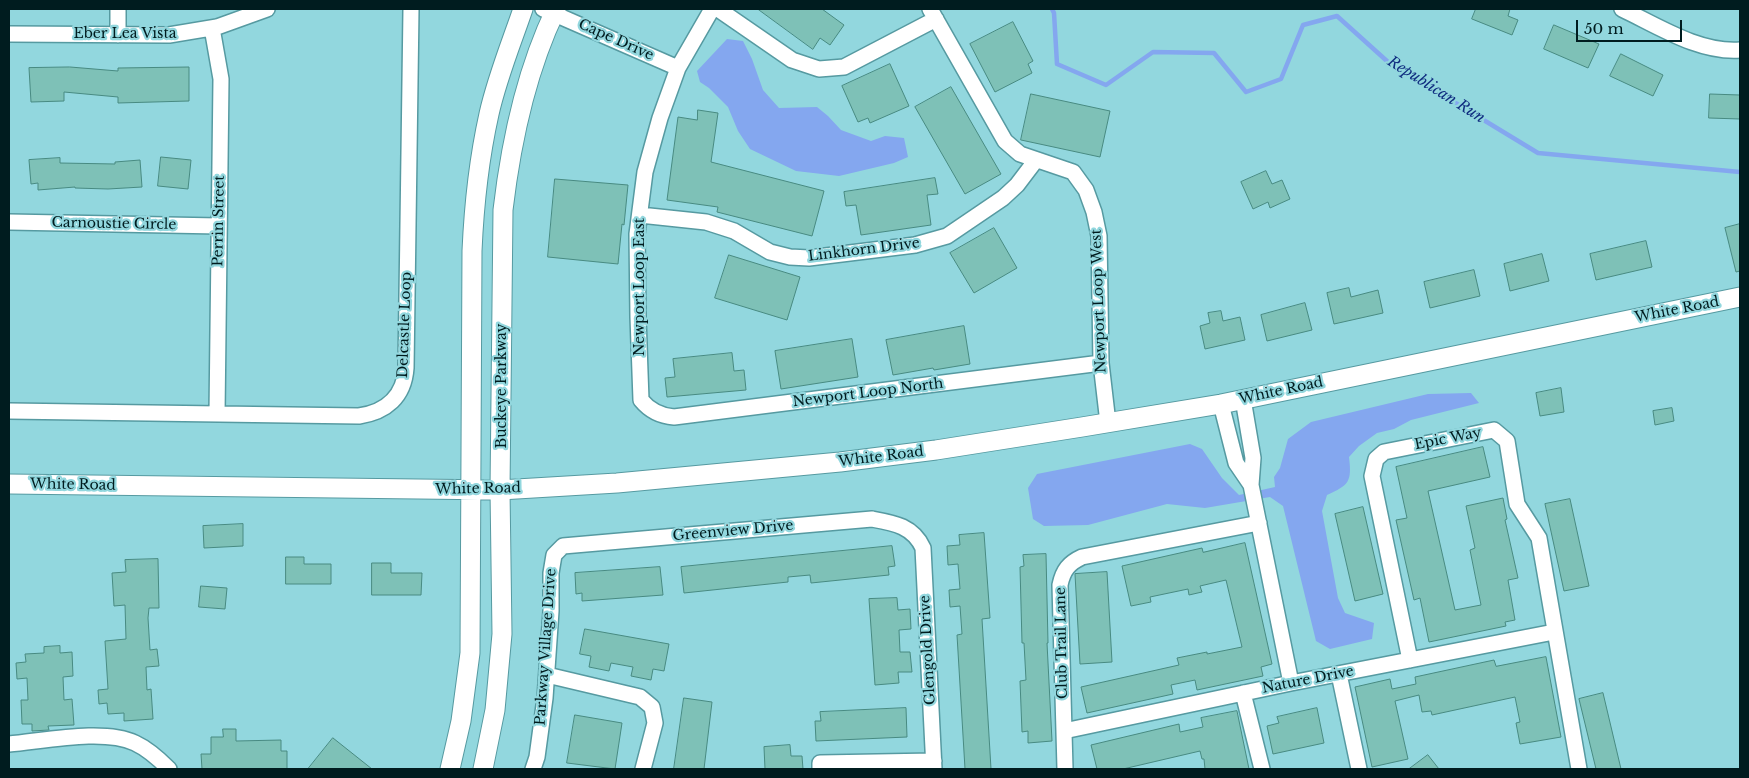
<!DOCTYPE html>
<style>
body{margin:0}
#map{position:relative;width:1749px;height:778px;overflow:hidden;background:#92d7de;font-family:"Libre Baskerville",serif}
canvas{display:block}
.frame{position:absolute;inset:0;border:10px solid #001c1f;pointer-events:none}
.scale{position:absolute;left:1576px;top:20px;width:106px;height:22px;box-sizing:border-box;border:2px solid #001c1f;border-top:0;padding-left:6px;font-size:15px;line-height:18px;white-space:nowrap;color:#001c1f;-webkit-text-stroke:4px #92d7de;paint-order:stroke}
</style>
<div id="map">
<canvas width="1749" height="778"></canvas>
<div class="frame"></div>
<div class="scale">50 m</div>
</div>
<script>
const c = document.querySelector('canvas').getContext('2d');
c.lineJoin = 'round';
function paint(path, color) { c.fillStyle = color; c.fill(path, 'evenodd'); }
function strokePath(path, color, width, dash) { c.strokeStyle = color; c.lineWidth = width; c.lineCap = dash ? 'butt' : 'round'; c.setLineDash(dash || []); c.stroke(path); }
function label(font, color, halo, rows, align = 'center') {
  c.font = font + ' "Libre Baskerville",serif'; c.lineWidth = 4.5; c.setLineDash([]); c.textBaseline = 'middle'; c.strokeStyle = halo; c.fillStyle = color; for (const [text, x, y, turn = 0] of rows) {
    c.save(); c.translate(x, y); c.rotate((+turn || 0) * Math.PI / 180); c.textAlign = isNaN(turn) ? turn : align; if (halo) c.strokeText(text, 0, 0); c.fillText(text, 0, 0); c.restore();
  }
}
const water = new Path2D(`
 M727,39L743,41L752,59L763,90L779,108L817,107L828,116L841,130L871,141L885,136L904,138L908,157L894,163L839,176L796,171L750,149L738,131L728,107L709,88L700,82L697,71Z
 M1471,393L1479,403L1411,420L1394,429L1377,433L1359,446L1349,457C1352,482 1349,485 1327,495L1322,511L1338,598L1345,613L1374,623L1372,639L1330,649L1316,641L1283,506L1270,497L1205,508L1167,504L1088,525L1044,526L1033,519L1028,488L1037,474L1190,444L1202,449L1222,478L1239,495L1275,487L1274,477L1280,468L1288,439L1311,422L1428,394Z`);
const stream = new Path2D(`
 M1052,9L1054,13L1057,64L1106,85L1153,52L1214,53L1246,92L1281,79L1303,25L1337,16L1388,62L1538,153L1740,172`);
const building = new Path2D(`
 M758,9H822L844,25L830,45L820,38L813,49Z
 M1476,9H1510L1508,16L1518,20L1512,35L1472,19Z
 M1013,22L1033,61L1028,64L1032,73L995,92L970,44Z
 M1554,25L1599,44L1588,68L1544,49Z
 M1621,54L1663,75L1653,96L1610,76Z
 M890,64L909,106L870,123L868,118L858,122L842,86Z
 M70,67L118,71V68L189,67V101L118,103V97L64,92V101L31,102L29,68Z
 M951,87L1001,174L965,194L915,107Z
 M1031,94L1110,111L1100,157L1021,140Z
 M1710,94L1740,95V119L1709,118Z
 M698,110L718,113L711,162L824,191L812,236L717,212L718,207L667,200L678,117L697,120Z
 M161,157L191,160L188,189L158,186Z
 M60,158V163L115,164V162L140,160L142,187L108,189L75,188V187L38,190V183L31,184L29,160Z
 M1266,171L1272,184L1282,180L1290,199L1270,208L1268,202L1253,209L1241,182Z
 M935,178L938,194L927,195L931,225L861,235L856,205L846,206L844,192Z
 M555,179L628,185L624,225L622,224L618,264L548,257Z
 M1740,224V271L1736,272L1725,228Z
 M994,228L1017,268L974,293L950,253Z
 M1646,241L1652,267L1596,280L1590,254Z
 M1542,254L1549,281L1510,291L1504,264Z
 M729,255L800,277L787,320L715,298Z
 M1474,270L1480,296L1430,308L1424,282Z
 M1349,288L1351,297L1378,290L1383,313L1334,324L1327,293Z
 M1305,303L1312,330L1267,341L1261,315Z
 M1221,311L1223,321L1240,317L1245,340L1205,349L1200,326L1210,323L1208,313Z
 M964,326L970,364L934,370L933,368L893,375L886,340Z
 M852,339L858,377L781,389L775,351Z
 M732,353L734,371L744,370L746,390L667,397L665,378L675,377L673,359Z
 M1561,388L1564,412L1540,416L1536,393Z
 M1672,408L1674,421L1655,425L1653,411Z
 M1483,447L1490,477L1428,491L1455,610L1481,605L1470,550L1475,548L1466,506L1503,498L1507,519L1505,520L1518,578L1508,580L1515,620L1505,622L1506,626L1429,642L1420,598L1414,600L1396,520L1407,518L1396,467Z
 M1570,499L1589,586L1564,591L1545,504Z
 M1363,507L1383,594L1355,601L1335,514Z
 M243,524V546L204,548L203,526Z
 M984,533L990,618L982,619L991,769H965L957,635L962,634L960,606L950,607L949,590L960,589L958,564L948,565L947,546L960,545L959,535Z
 M1245,543L1272,664L1261,667L1263,676L1197,690L1195,680L1171,685L1173,694L1087,713L1081,687L1179,665L1177,658L1207,652V654L1242,647L1226,580L1200,586L1202,592L1189,595L1188,589L1150,597L1151,602L1131,606L1122,566L1202,548L1203,552Z
 M892,546L895,566L888,567L889,575L811,583L810,575L788,577V582L684,593L681,567Z
 M1046,554L1048,643H1047L1052,741L1028,743V731L1022,732L1020,681L1026,680L1024,643H1022L1020,567L1024,566L1023,555Z
 M286,557H304V564H331V584H286Z
 M158,559L159,608H149L148,618L150,650L157,649L159,666L146,667L147,690L151,689L153,719L124,721V713L108,714L107,703L99,704L98,690L108,689L105,641L126,639L125,605L114,606L112,573L126,572L125,560Z
 M372,563H391V573H422L421,595H372Z
 M660,567L663,595L582,601V593L576,594L575,573Z
 M1107,572L1112,662L1080,664L1075,574Z
 M201,586L227,588L225,609L199,607Z
 M897,598L898,610L910,609L911,629L899,630L900,652H910L912,672H898L899,683L875,685L869,599Z
 M585,629L669,644L664,671L653,669L651,680L631,676L633,667L611,663L609,671L589,667L591,656L580,654Z
 M60,646V653L72,652L73,676L63,677L64,700L72,699L74,725L48,726L49,730L32,731V724H22L21,700H28L27,678L17,679L16,663L26,662L25,654L44,653V647Z
 M1546,657L1561,737L1520,744L1516,723L1520,722L1515,697L1432,715L1431,711L1422,712L1419,695L1395,701L1408,759L1372,767L1355,687L1390,679L1392,689L1416,684L1415,677L1494,660L1496,666Z
 M1603,693L1621,769H1596L1579,699Z
 M684,698L712,702L704,769H674Z
 M906,708L907,737L816,741L815,721H821L820,712Z
 M1317,708L1324,743L1273,754L1267,726L1279,723L1277,717Z
 M1237,711L1249,769H1205L1204,759H1202L1200,751L1123,769H1097L1091,745L1179,724L1180,732L1203,727L1201,718Z
 M575,715L622,723L615,769L567,763Z
 M223,729H236V741L281,740V751H287V769H202L201,754H211V737H223Z
 M333,738L372,769H308Z
 M790,745L791,756H802L803,769H765L764,747Z
 M1428,755L1439,769H1409Z`);
const minor = new Path2D(`
 M543,9L678,68
 M712,9L678,68L660,118L645,172L637,234L638,317L641,400C650,411 660,416 674,417L1101,363
 M718,9L792,60L819,69L844,67L936,19
 M930,9L1005,141L1020,154L1073,172L1086,190L1094,212L1099,236L1101,363L1108,423
 M1622,9C1658,26 1699,53 1740,50
 M212,28L221,79L217,414
 M9,34L169,35L217,27L267,9
 M118,35V9
 M640,215L706,222L734,231L770,252L790,257L809,258L915,245L947,236L1003,198L1017,185L1036,160
 M9,222L219,226
 M1243,399L1253,458L1251,485L1291,683
 M1221,404L1236,463L1251,485
 M9,411L359,416C386,412 404,397 406,368L411,9
 M1410,660L1372,476L1376,459L1384,452L1494,430L1507,441L1517,504L1539,538L1579,769
 M1339,674L1359,769
 M547,675L640,697L652,707L655,723L643,769
 M1243,693L1262,769
 M1064,731L1291,683L1554,632
 M9,744C44,741 104,728 135,743C148,749 159,759 169,769
 M533,769L537,757L545,698L551,611V573L554,555L563,546L872,519C894,523 913,526 923,548L934,769
 M820,769V763L934,761
 M1065,769L1060,585C1063,570 1069,563 1082,557L1259,523`);
const tertiary = new Path2D(`
 M9,484L500,490L617,483L840,462L936,450L1082,427L1221,404L1740,297
 M450,769L461,721L470,653L472,251C474,205 479,159 489,114C497,78 511,44 523,9
 M483,769L495,710L502,634L500,490L503,210C511,142 526,71 556,9`);
const streetNames = [
 ["Eber Lea Vista",125,34],
 ["Cape Drive",616,40,24],
 ["Perrin Street",219,221,-89],
 ["Carnoustie Circle",114,224,1],
 ["Linkhorn Drive",864,250,-7],
 ["Newport Loop East",640,287,-90],
 ["Newport Loop West",1099,301,-92],
 ["White Road",1677,310,-11],
 ["Delcastle Loop",405,325,-88],
 ["Buckeye Parkway",502,386,-90],
 ["White Road",1281,391,-12],
 ["Newport Loop North",868,393,-7],
 ["Epic Way",1448,439,-11],
 ["White Road",881,457,-7],
 ["White Road",73,485,1],
 ["White Road",478,489,-1],
 ["Greenview Drive",733,531,-5],
 ["Club Trail Lane",1062,643,-91],
 ["Parkway Village Drive",546,647,-86],
 ["Glengold Drive",928,650,-93],
 ["Nature Drive",1308,680,-11]
];
const waterNames = [
 ["Republican Run",1436,90,32]
];
paint(water, '#84a7ef');
strokePath(stream, '#84a7ef', 4.5);
paint(building, '#7ec1b7');
strokePath(building, '#488a81', 1);
strokePath(minor, '#569aa1', 18);
strokePath(tertiary, '#569aa1', 21);
strokePath(minor, '#fff', 15);
strokePath(tertiary, '#fff', 19);
label('14px', '#001c1f', '#92d7de', streetNames);
label('italic 15px', '#102e80', '#92d7de', waterNames);
</script>
